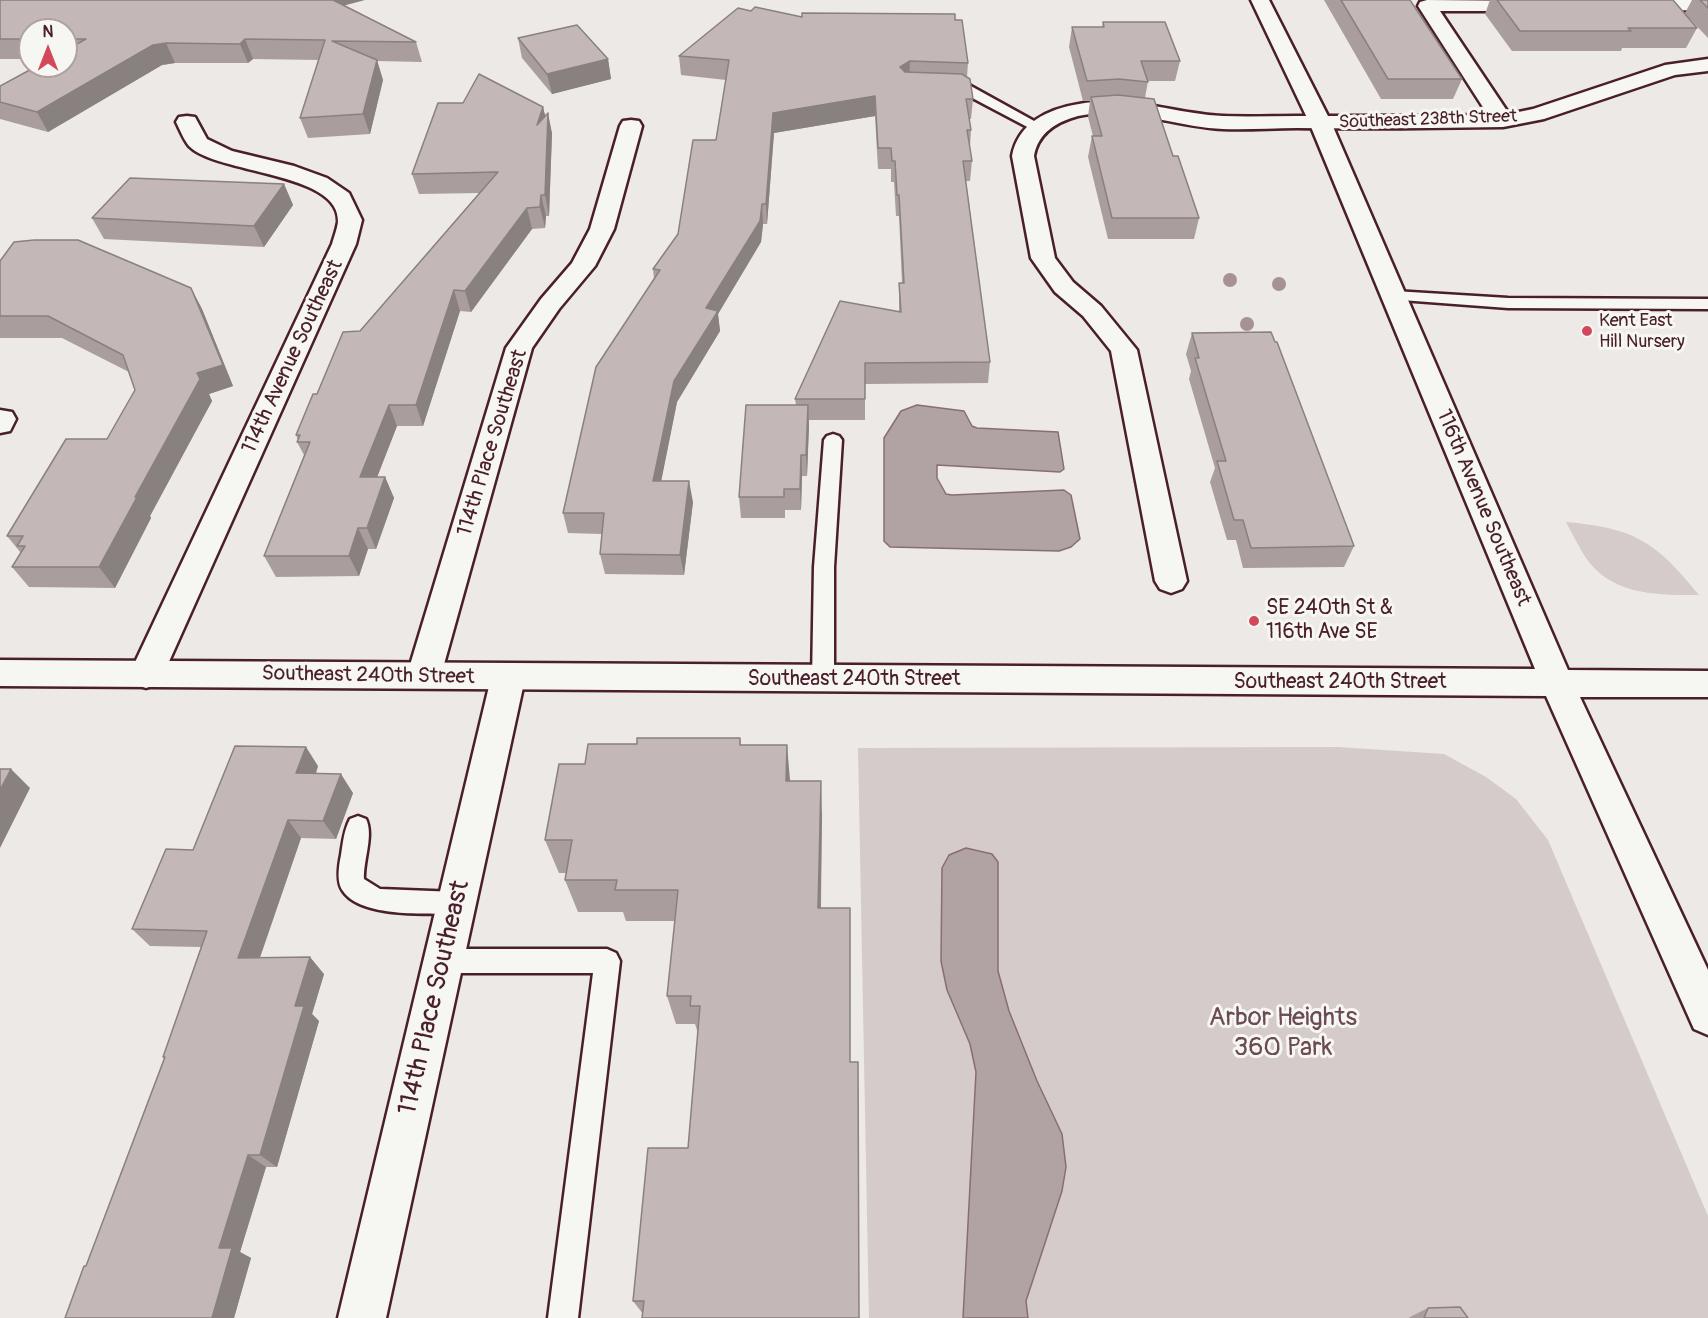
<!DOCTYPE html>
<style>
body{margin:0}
#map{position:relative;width:1708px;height:1318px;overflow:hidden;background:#ece9e6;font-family:Pangolin,sans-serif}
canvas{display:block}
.north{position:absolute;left:18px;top:18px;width:60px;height:60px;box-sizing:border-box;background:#f6f6f2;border:2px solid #b1a0a2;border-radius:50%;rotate:0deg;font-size:16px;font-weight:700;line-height:24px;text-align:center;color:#4a1f2b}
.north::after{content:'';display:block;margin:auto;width:21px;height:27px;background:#d1495b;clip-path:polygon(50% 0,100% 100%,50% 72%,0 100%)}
</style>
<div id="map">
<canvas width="1708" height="1318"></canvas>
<div class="north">N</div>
</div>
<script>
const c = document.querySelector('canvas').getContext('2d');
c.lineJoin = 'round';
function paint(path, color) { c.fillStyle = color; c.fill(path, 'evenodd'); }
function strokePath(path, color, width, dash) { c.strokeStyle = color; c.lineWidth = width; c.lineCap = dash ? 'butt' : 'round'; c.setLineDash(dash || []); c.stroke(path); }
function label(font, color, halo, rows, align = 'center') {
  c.font = font + ' Pangolin,sans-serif'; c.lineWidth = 6; c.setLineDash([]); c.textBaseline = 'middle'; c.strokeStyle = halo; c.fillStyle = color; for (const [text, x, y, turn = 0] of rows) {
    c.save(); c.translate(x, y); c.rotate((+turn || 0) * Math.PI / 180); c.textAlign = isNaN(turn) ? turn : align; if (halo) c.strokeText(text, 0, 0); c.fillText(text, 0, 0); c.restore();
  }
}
const green = new Path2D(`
 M1566,522C1635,528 1656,542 1699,595C1657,595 1610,596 1584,555C1578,545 1572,533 1566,522Z
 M1338,747L1444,754L1486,777L1516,799L1548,840L1708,1216V1318H869L858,748Z`);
const water = new Path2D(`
 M917,405L964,411L972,426L977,428L1058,432L1064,469L1060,472L937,465V478L946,494L952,495L1064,490L1071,495L1080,539L1071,547L1059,551L890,547L884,541V438L901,411Z
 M966,848L992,854L998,862V971L1009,1011L1037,1081L1062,1134L1066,1167L1062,1191L1026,1301L1028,1318H963L976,1072L970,1044L947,990L941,961L942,868L949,855Z`);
const service = new Path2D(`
 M946,83L969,85L1045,127L1043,130H1033L961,92L941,90L939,87Z
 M1394,291L1508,298L1708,299V309L1508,308L1388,299L1386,296L1388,293Z
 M833,434L839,436L842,440L834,567V680L831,686L823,689L815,686L812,680L814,567L824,440L827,436Z
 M358,816L366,819C374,835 363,861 364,879L380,889L457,892L466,895L469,903L466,911L457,914C427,913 361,918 343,891C336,882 339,865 341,855C343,842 344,830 350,819Z
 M443,949H607L616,953L620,961L578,1318H548L593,973H443L434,969L430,961L434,953Z`);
const minor = new Path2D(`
 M1427,0L1539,1L1541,5L1539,9L1532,11H1440L1509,114L1533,109L1665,65L1708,59V71L1675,75L1544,119L1503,127C1434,128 1366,129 1297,128C1272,128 1248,130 1223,129C1175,127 1127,105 1078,116C1056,122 1038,133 1034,156L1055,258L1073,282L1101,306L1137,350L1187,581L1182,589L1171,593L1160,589L1155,581L1111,351L1083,316L1055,292L1031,258L1012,156C1018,123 1048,109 1079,104C1128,94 1175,114 1223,116C1248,117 1272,116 1297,116C1360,116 1424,116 1488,115L1418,6L1420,2Z
 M1630,0H1708V10L1632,11L1625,9L1623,5Z
 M187,116L195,117L207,139L232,151L294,166L327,178L349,193L362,220L356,244L163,675L158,684L146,688L134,684L129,675L332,244C334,237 337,229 338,222C341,172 216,174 189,146C184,140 180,130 176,122L179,117Z
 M631,120L639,121L642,126L614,229L595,266L559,309L532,348L441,675L436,684L424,688L412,684L407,675L506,348L541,299L572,263L590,229L620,126L623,121Z
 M0,410L12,412L16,419L10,431L0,433Z
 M508,665L520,669L525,678L386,1318H338L491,678L496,669Z`);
const secondary = new Path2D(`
 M1251,0H1269L1331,122L1568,670L1708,671V697H1580L1708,970V1035L1694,1029L1546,696L0,686V660L1535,669L1309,122Z`);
const trees = [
 [1230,280],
 [1279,284],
 [1247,324]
];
const wall = new Path2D(`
 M0,0L344,5L416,42L422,62L377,61L383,80L370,134L308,138L300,118L319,60L253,59L248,63H175L162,65L48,132L0,119V86L66,66V30H30V59H0Z
 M1324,0H1410L1462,79L1453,99H1381Z
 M1490,0H1673L1685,13L1692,0H1708V38L1689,18L1697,28L1686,48H1622L1621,51H1512L1485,14Z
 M751,11L802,17L955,20L968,63L967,77L973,99L971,119H969L971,130L970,147L972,161L970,181H966L990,362L988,383L865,384V420H809L807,476H802L801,510H785V518H741L739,497L796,405L795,399L899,312V283H902L899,216H896L894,182H891V169H878L875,116L774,133L767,224H763L761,242L718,314L720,331L677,402L661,481L693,502L684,575L605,574L600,554L602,534L568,533L563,513L654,279L653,269L678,234L716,140L726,80L681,75L679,56Z
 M1103,22L1180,61L1175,81H1148L1145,98L1173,156L1199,218L1194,239H1108L1088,157L1092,136H1093L1088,117L1090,101H1083L1069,47L1072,27H1102Z
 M518,38L608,59L611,79L552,94L522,58Z
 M543,107L545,116L552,133L549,216H546L545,228L532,229L471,312L460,311L423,426H397L377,477H385L394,498L376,549H368L359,576L276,577L264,556L304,455L297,442L298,440L296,435L317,394L360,331L479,193L419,194L412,174Z
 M284,184L293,205L264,247L104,239L92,218Z
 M0,261L191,288L202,309L233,386L209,394L212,401L150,516L151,518L115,588L29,587L12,567L21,553L7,536L107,439L135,390L129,372L62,338H0Z
 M1192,333L1354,546L1344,567L1243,568L1236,540H1227L1210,482L1215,468L1189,379L1191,371L1186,354Z
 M740,738L741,745L790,781L822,815L821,908L643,1314L633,1301L688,1148L698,1033L695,1024H676L667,996L675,921H626L623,912H578L565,880L566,873H559L545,840L585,764L637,744Z
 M318,766L316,774L353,793L336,839L301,838L260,958L324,974L312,1014L319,1021L277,1167H266L240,1252L251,1258L234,1318H65L86,1266L164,1058L163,1057L201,947L150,946L132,929L193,850Z
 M1428,1308L1468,1318H1409L1410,1317Z`);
const shadedWall = new Path2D(`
 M320,0H365L324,11Z
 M245,39L253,59L248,63L240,44Z
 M166,43L175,63L162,65L48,132L37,112L153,45Z
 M608,59L611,79L552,94L547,74Z
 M377,60L383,80L370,134L363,114Z
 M910,61L909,81L900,67Z
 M875,96V116L774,133L767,224L766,204L773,113Z
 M543,107L548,127V113L552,133L549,216L545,195L537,125Z
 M284,184L293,205L264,247L254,226Z
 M541,195L546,216L545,228L540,207Z
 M762,204L763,224L761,242L718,314L720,331L677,402L657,502L653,481L674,381L706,308Z
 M527,208L532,229L471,312L465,291Z
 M191,288L202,309L233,386L209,394L212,401L150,516L151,518L115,588L99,567L197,373Z
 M454,290L460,311L423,426L416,405Z
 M389,405L397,426L369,498L360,477Z
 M808,405L809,427L807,476L806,455Z
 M801,455L802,476L801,510L800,489Z
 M385,477L394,498L376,549L367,528Z
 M689,481L693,502L684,575L680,555Z
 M358,528L368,549L359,576L349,556Z
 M787,745L790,780L789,815L786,781Z
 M306,747L318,766L309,792L296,773Z
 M11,769L30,788L0,848V790Z
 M341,774L353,793L336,839L323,821Z
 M821,781L822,815L820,939L818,908Z
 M288,820L301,838L254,974L238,958Z
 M310,957L324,974L312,1014L319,1021L277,1167L260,1155L295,1006Z
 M248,1155L266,1167L240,1252L251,1258L234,1318H212L219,1248Z`);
const building = new Path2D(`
 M0,0H333L416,42L332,41L377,60L363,114L300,118L325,40L245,39L240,44L166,43L153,45L37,112L0,102V86L37,66H66V50L86,39H66V30H30V39H0Z
 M1341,0H1410L1462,79H1388Z
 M1497,0H1673L1697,28H1628L1631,31H1520Z
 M1700,0H1708V8Z
 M755,7L802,17V13L955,14V20H962L968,63L910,61L900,67L905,72L962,74L970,79L973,99H966L971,130H967L972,161H963L990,362L865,363V399H795L840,301L901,312L899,283H904L899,195H897L895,161H892L891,148H878L875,96L773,113L766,204H762L760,221L706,308L718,311L674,381L653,481H689L680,555L600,554L604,513H563L596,367L660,270L653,269L678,234L693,140H716L729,60L679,56L738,8L751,11Z
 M1103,22H1165L1180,61H1141L1148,82L1119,79L1087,81L1072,27H1104Z
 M577,25L608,59L547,74L518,38Z
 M479,74L543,107L537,125L548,113L545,195H541L540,207L527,208L465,291L454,290L416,405H389L360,477H385L367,528H358L349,556H264L310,442H297L300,435H296L313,394H317L343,332L360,331L498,172L412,174L438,103H463Z
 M1118,95L1154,99L1173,156H1178L1199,218H1112L1092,136H1102L1091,97Z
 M130,178L284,184L254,226L92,218Z
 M34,240H78L191,288L223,365L197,373L200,379L135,497H137L99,567H12L25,546H17L23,536H7L66,439H107L135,390L123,355L48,316H0V261L14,242Z
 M1271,332L1275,342H1277L1354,546L1251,548L1243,520H1234L1217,461H1226L1195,358H1199L1192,333Z
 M746,405H808L806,455H801L800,489H784V497H739Z
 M637,738H740V745H787L786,781H821L818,908H850V1062H858L859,1318H642L644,1301H633L648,1148H688L700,1006H690L691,996H667L678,890H615L617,880H565L572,840H545L559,764H585L588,744H637Z
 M235,746L306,747L296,773L341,774L323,821L288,820L238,958L310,957L295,1006H304L260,1155H248L219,1248H232L212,1318H65L84,1266H86L165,1057H163L207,931L132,929L166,849L193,850Z
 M0,769H11L0,790Z
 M1460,1307L1468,1318H1424L1428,1308Z`);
const markers = [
 [1587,331,6,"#d1495b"],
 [1254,621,6,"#d1495b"]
];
const farStreetnames = [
 ["Southeast 238th Street",1428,120,-2]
];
const farPoinames = [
 ["Kent East",1599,321],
 ["Hill Nursery",1599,342]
];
const streetNames = [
 ["114th Avenue Southeast",293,357,-65],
 ["114th Place Southeast",493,443,-73],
 ["116th Avenue Southeast",1483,508,67],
 ["Southeast 240th Street",368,676,1],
 ["Southeast 240th Street",854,680],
 ["Southeast 240th Street",1340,683]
];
const poiNames = [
 ["SE 240th St &",1266,609],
 ["116th Ave SE",1266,633]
];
const nearStreetnames = [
 ["114th Place Southeast",435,998,-77]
];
const nearParknames = [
 ["Arbor Heights",1283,1018],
 ["360 Park",1283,1048]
];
paint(green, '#d4cbca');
paint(water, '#b1a2a3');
strokePath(water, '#886e73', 1.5);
strokePath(service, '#4a1f2b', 5);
strokePath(minor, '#4a1f2b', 5);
strokePath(secondary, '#4a1f2b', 5);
paint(service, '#f6f6f2');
paint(minor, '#f6f6f2');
paint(secondary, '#f6f6f2');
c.fillStyle = '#a69295';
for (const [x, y] of trees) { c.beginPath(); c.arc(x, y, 7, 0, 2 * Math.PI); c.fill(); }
paint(wall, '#a99d9d');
paint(shadedWall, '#898080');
paint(building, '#c4b7b7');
strokePath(building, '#898080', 1.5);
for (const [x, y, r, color] of markers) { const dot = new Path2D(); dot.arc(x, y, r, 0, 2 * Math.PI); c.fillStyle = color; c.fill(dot); strokePath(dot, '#f6f6f2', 2); }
label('18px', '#4a1f2b', '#f6f6f2', farStreetnames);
label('18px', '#4a1f2b', '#f6f6f2', farPoinames, 'left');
label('21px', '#4a1f2b', '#f6f6f2', streetNames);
label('21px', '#4a1f2b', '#f6f6f2', poiNames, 'left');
label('26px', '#4a1f2b', '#f6f6f2', nearStreetnames);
label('26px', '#6c4a53', '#f6f6f2', nearParknames);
</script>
